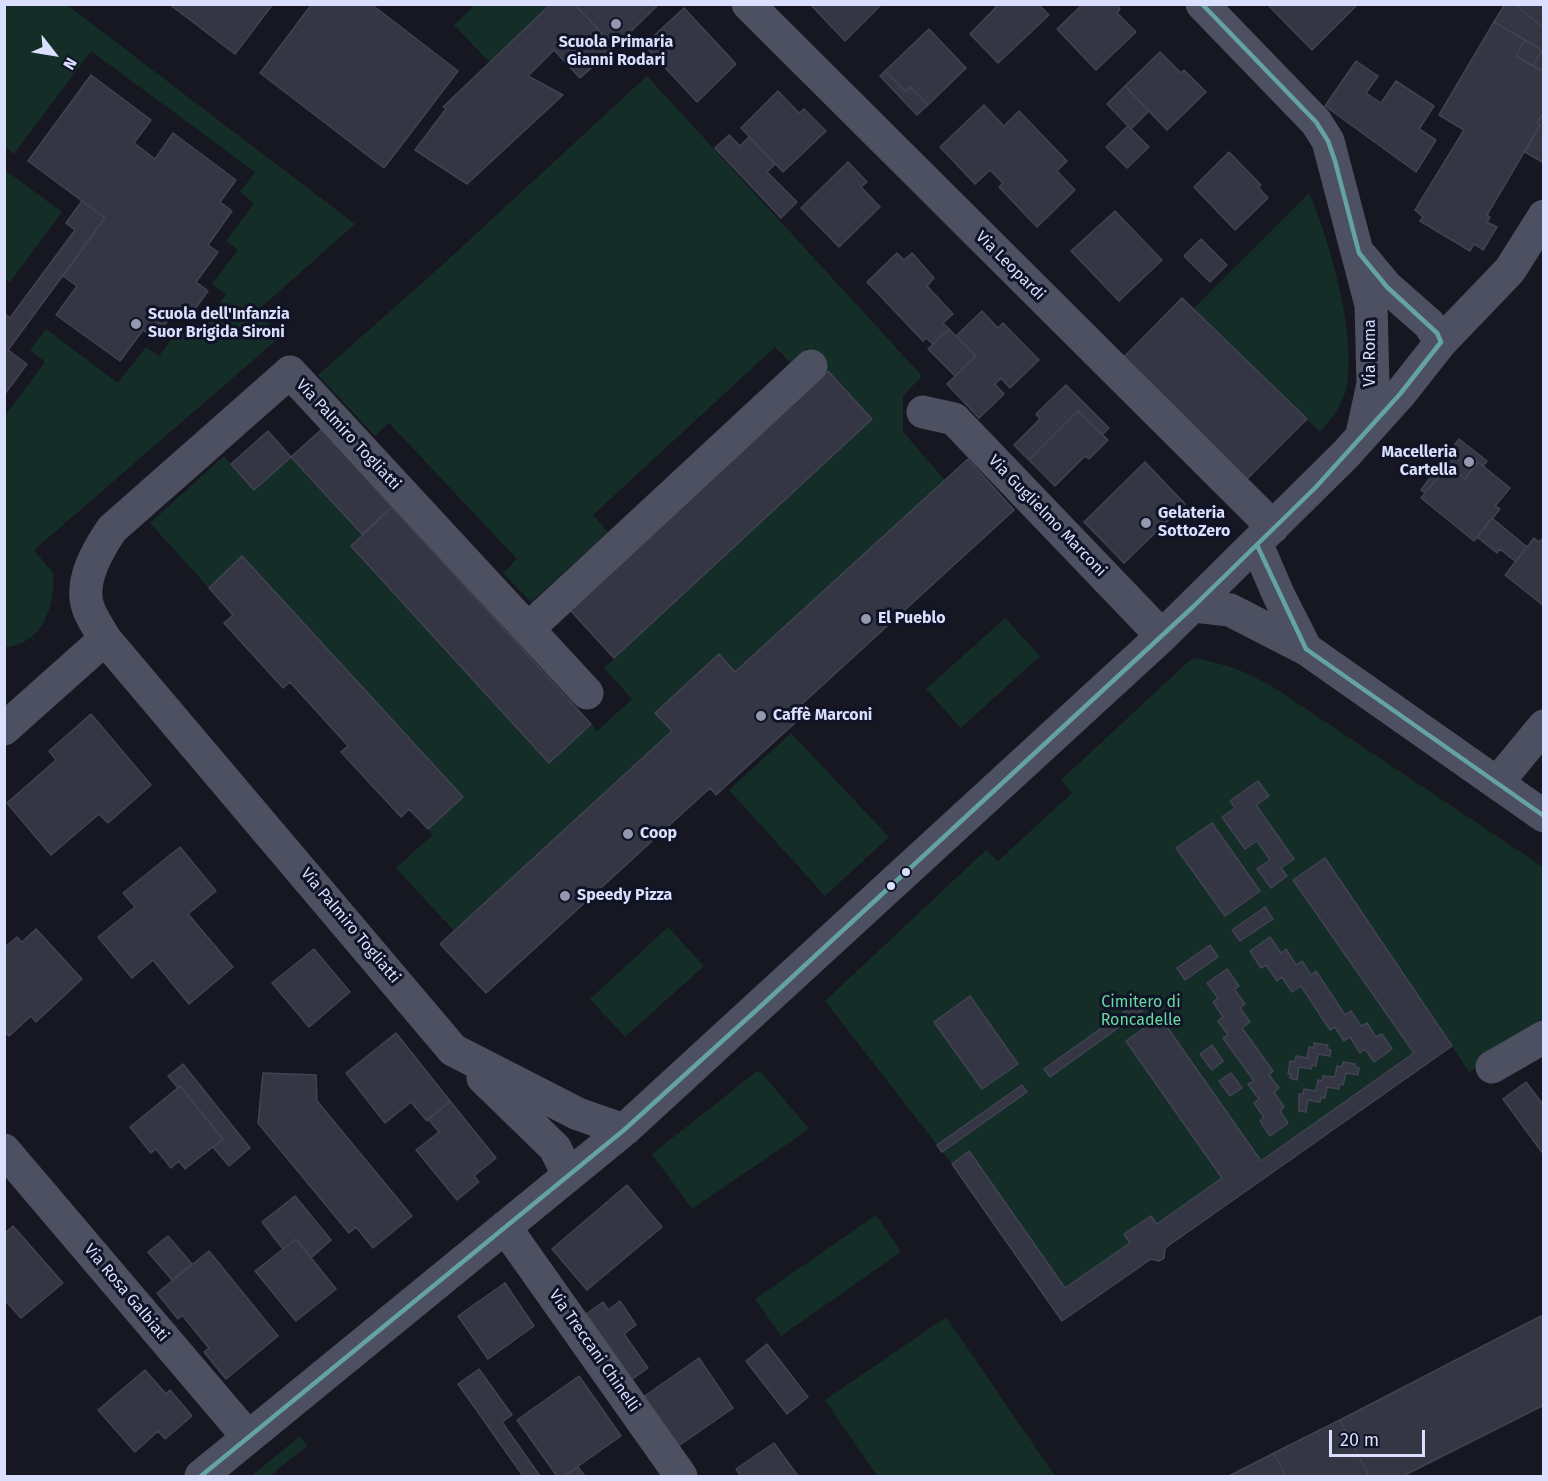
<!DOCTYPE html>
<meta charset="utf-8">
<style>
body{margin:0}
#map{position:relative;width:1548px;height:1481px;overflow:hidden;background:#161721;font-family:"Fira Sans",sans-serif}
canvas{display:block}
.frame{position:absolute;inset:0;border:6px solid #d9dffd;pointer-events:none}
.north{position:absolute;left:24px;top:24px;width:60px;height:60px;-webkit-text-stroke:4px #111326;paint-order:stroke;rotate:121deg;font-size:16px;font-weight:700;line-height:24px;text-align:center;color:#d9dffd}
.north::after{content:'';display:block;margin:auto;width:21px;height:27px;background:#d9dffd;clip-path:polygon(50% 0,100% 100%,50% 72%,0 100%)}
.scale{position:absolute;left:1329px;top:1430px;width:96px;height:27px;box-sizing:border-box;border:3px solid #d9dffd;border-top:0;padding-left:8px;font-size:18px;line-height:21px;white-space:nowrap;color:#d9dffd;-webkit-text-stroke:4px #111326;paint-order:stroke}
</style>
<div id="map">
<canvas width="1548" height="1481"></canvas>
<div class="frame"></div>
<div class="north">N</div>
<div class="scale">20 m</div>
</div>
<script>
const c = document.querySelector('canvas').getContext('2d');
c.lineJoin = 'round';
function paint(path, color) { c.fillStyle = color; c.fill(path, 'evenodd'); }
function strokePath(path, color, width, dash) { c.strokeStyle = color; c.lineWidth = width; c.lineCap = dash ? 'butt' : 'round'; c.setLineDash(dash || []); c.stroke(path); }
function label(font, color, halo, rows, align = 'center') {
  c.font = font + ' "Fira Sans",sans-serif'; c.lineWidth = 6; c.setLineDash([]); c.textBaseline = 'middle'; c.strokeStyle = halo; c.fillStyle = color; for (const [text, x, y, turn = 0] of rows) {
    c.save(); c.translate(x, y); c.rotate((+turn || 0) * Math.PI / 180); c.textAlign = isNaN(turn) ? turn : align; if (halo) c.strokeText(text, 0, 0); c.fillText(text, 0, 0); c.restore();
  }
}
const green = new Path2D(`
 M5,4L67,5L355,224L257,311L280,337L34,550L53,573C56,605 42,645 5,647V416L45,362L30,350L46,329L118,383L146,347L159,356L180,327L194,337L226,294L212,284L238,250L226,241L254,203L240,192L255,172L91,51L14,154L5,147Z
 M475,5H551L490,63L454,25Z
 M647,76L922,376L903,396V432L945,480L735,672L719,654L655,713L672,731L454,931L396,868L432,835L428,829L462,797L243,557L209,588L150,523L224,456L254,490L291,457L362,534L351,546L549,763L591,724L597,731L632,699L604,668L872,418L807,348L791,363L775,347L593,515L608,532L531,602L503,573L517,559L389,423L375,436L318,375L439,268Z
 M5,170L62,212L10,282L4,279Z
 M1309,193C1330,241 1356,333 1347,385C1344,403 1332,419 1320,432L1193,309Z
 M1005,618L1040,656L961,728L926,689Z
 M1197,658L1235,668L1270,685L1543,867V1029L1469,1072L1452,1046L1166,1248L1164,1258L1159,1261L1151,1259L1062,1321L952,1164L825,1001L986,850L998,861L1072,793L1061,780L1190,660Z
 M791,733L889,837L825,896L729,790Z
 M668,927L704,966L625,1037L590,999Z
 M757,1071L761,1072L809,1129L692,1209L652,1154Z
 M876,1215L901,1252L781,1336L755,1299Z
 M946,1317L1055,1476H877L825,1400Z
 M300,1436L307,1446L270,1476H251Z`);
const building = new Path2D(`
 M169,4H273L235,54Z
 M312,4H371L458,71L384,168L260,73Z
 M551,4H574L615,47L580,78L554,50L528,76L563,95L467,184L415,150L446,109L443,107Z
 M574,4H659L615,47Z
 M810,4H882L845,41Z
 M999,4H1038L1049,15L998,63L970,34Z
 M1083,4H1116L1120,9L1117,13L1136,32L1096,70L1057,29Z
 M1267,4H1358L1312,50Z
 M1505,4H1514L1544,28V72L1533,66L1542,50L1494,22Z
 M1514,4H1544V28Z
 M684,8L736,64L697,102L644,45Z
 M1494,22L1525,40L1516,56L1544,72V112L1537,123L1540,125L1487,215L1490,217L1487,222L1497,227L1483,250L1474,244L1470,251L1420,221L1423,217L1415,210L1464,130L1439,115Z
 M929,29L966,68L928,105L910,87L906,92L885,71Z
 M1525,40L1542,50L1533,66L1516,56Z
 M1160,52L1181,73L1184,70L1206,92L1167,130L1125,86Z
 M1356,61L1378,76L1366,93L1381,103L1396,81L1434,106L1419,129L1436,140L1416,172L1325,106Z
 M885,71L906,92L910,87L928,105L917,115L880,76Z
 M91,75L151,120L134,143L155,159L173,133L236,180L220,202L232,211L208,245L218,252L196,282L208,291L186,321L174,312L155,338L143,330L120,361L56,315L77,286L63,276L105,218L28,161Z
 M1125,86L1149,111L1131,129L1107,104Z
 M778,91L799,113L804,109L826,131L783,172L741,128Z
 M984,105L1004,126L1019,111L1067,161L1057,171L1075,190L1037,227L999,187L1003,183L990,170L975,184L940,147Z
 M1544,112V163L1525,152L1540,125L1537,123Z
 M1128,126L1149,147L1127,168L1106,147Z
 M729,135L740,146L749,137L775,164L767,172L797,202L781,218L715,148Z
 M1229,152L1261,185L1258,187L1268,198L1235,230L1194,187Z
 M848,162L867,182L861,187L880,207L839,247L801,208Z
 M82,201L105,218L8,350L4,347V313L10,318L75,230L66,223Z
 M1115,211L1162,260L1119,301L1071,251Z
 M1201,239L1227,265L1210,282L1184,256Z
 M897,253L904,260L912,253L934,278L927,286L953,314L943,323L949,329L933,344L926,338L923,341L867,282Z
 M1182,298L1307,419L1244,482L1121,360Z
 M982,311L998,328L1003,323L1039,360L1010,388L1001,378L995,384L1004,394L979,418L947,384L976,356L956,336Z
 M949,329L976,356L955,376L928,349Z
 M4,347L27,364L4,395Z
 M828,371L872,419L614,658L570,610Z
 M1066,385L1109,428L1102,435L1078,411L1029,460L1014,445L1040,419L1036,414Z
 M1078,411L1108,440L1089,459L1085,456L1055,486L1029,460Z
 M322,429L392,507L362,534L291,457Z
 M268,431L291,457L254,490L231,464Z
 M1459,439L1487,461L1483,466L1478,462L1465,479L1448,465L1425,493L1421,490Z
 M968,459L1014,510L791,714L797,721L754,760L716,795L710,788L486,993L440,944L672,731L655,713L719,654L735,672Z
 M1145,462L1185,504L1124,563L1084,522Z
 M1478,462L1510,488L1495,506L1500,509L1474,541L1421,498L1448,465L1465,479Z
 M392,507L591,724L549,763L351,546Z
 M1492,518L1527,547L1516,562L1500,549L1497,553L1477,537Z
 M1544,537V606L1505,575L1534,538L1539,542Z
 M242,556L463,797L428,829L409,809L401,817L341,752L348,746L290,682L283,688L224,623L233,615L209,588Z
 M91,714L151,785L108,823L99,814L51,855L7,803L56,760L49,751Z
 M1258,781L1269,796L1256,805L1294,859L1281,868L1287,876L1271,888L1257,869L1270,860L1257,841L1245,849L1222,817L1235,808L1230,801Z
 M1212,823L1260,891L1225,916L1176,848Z
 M180,847L216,891L188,914L233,967L189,1004L153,960L132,978L98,937L135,907L123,893Z
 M1325,858L1452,1046L1165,1248L1164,1258L1159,1261L1151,1259L1062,1321L952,1164L969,1151L1065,1288L1130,1243L1124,1234L1151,1216L1157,1224L1222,1178L1126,1041L1160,1017L1261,1161L1414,1053L1293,880Z
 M1265,907L1273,919L1240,941L1232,930Z
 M36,929L82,979L36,1022L31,1016L9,1036L4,1031V948L17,937L22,942Z
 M1270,937L1281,953L1286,949L1296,965L1302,961L1311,975L1316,971L1345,1015L1351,1011L1361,1026L1367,1023L1376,1037L1382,1034L1392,1049L1374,1062L1365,1049L1360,1053L1350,1037L1344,1041L1335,1027L1330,1030L1301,986L1292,992L1282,977L1277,981L1266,965L1261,968L1250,951Z
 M1210,945L1218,957L1185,980L1177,968Z
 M314,949L350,992L309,1027L272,983Z
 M1227,969L1239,986L1234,989L1245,1004L1240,1008L1250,1022L1242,1028L1273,1071L1269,1075L1279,1088L1274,1092L1284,1107L1280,1111L1288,1123L1270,1136L1260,1121L1264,1117L1254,1103L1259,1099L1248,1084L1254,1081L1223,1038L1228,1035L1218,1021L1223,1017L1213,1002L1218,998L1207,983Z
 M970,996L1018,1064L982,1089L934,1022Z
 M1145,997L1150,1005L1050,1077L1044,1069Z
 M396,1033L450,1101L427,1121L411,1102L385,1123L346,1073Z
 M1314,1043L1328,1045L1327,1049L1331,1050L1330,1056L1318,1054L1316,1066L1312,1065L1311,1069L1299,1067L1297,1080L1290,1078L1291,1074H1288L1290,1061L1295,1062L1296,1056L1307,1058L1309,1047L1314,1048Z
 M1212,1045L1223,1061L1212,1070L1200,1054Z
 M1343,1062L1355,1064V1067L1359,1068L1358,1075L1346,1073L1343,1085L1339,1084V1089L1327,1087L1325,1098L1321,1097L1320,1102L1308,1100L1306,1112L1299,1111V1094H1303L1304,1089L1316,1091L1318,1080L1322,1081L1323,1076L1335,1077L1337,1066L1342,1067Z
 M183,1064L250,1148L229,1166L213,1147L223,1139L180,1086L178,1088L168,1076Z
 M263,1073L316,1075L317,1101L412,1216L373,1248L356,1227L349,1233L258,1123Z
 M1231,1073L1242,1088L1230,1096L1219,1081Z
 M1526,1082L1544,1106V1155L1503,1099Z
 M1022,1085L1027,1092L942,1152L937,1145Z
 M180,1086L223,1139L185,1169L179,1161L171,1168L156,1149L151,1153L130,1127Z
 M450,1101L496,1158L474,1176L479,1182L457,1200L416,1150L439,1132L428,1119Z
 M627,1185L662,1227L587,1290L552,1249Z
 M295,1196L331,1240L311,1258L296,1239L283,1249L262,1222Z
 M13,1226L63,1283L21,1318L4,1299V1234Z
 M168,1236L192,1264L172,1280L148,1252Z
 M296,1239L336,1289L296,1321L255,1271Z
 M209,1251L278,1336L226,1379L204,1352L209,1348L182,1315L178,1319L157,1293Z
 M505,1283L534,1326L488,1359L458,1316Z
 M620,1301L636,1325L624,1334L648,1368L628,1382L582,1317L603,1302L608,1310Z
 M1541,1316L1544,1321V1405L1403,1476H1369L1340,1420Z
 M767,1344L808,1397L787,1414L746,1361Z
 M699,1358L733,1408L677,1447L642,1398Z
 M479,1369L512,1415L502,1422L540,1476H523L458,1384Z
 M145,1370L166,1394L170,1390L192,1416L165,1439L158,1431L135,1452L98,1410Z
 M579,1376L621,1436L564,1476H557L517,1420Z
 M1340,1420L1369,1476H1286L1274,1453Z
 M774,1443L798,1476H738L740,1475L736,1469Z
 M1274,1453L1286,1476H1229Z
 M578,1467L585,1476H564Z`);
const minor = new Path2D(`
 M748,4L1273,527
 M1202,4L1316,122L1328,141L1371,305L1373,384L1362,434
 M1362,257L1387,287L1429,324L1441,342
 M923,412L954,419L1162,636
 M1257,545L1279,596L1306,649
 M1194,606L1230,610L1306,649L1544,816
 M528,629L811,366
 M105,639L453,1050L578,1114L624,1130
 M4,729L105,639C100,630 93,620 89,610C78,583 97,551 112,529L290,372L587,693
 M1497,783L1544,726
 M1492,1067L1544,1037
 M483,1078L555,1148L568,1174
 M4,1150L248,1437
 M505,1227L681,1476
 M201,1476L624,1130L1162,636L1346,454L1400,394L1441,342L1510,270L1544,216`);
const bus1 = new Path2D(`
 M1202,4L1316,122L1328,141L1335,161L1359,253L1387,287L1437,333L1441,342
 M1257,545L1306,649L1544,816
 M201,1476L624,1130L762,1005L1194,606L1315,488L1400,394L1441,342`);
const markers = [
 [616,24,6,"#9599b0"],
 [136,324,6,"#9599b0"],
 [1469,462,6,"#9599b0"],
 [1146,523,6,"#9599b0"],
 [866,619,6,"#9599b0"],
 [761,716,6,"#9599b0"],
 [628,834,6,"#9599b0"],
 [906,872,5,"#d9dffd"],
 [891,886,5,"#d9dffd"],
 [565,896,6,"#9599b0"]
];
const poiNames = [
 ["Scuola Primaria",616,43,"center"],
 ["Gianni Rodari",616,61,"center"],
 ["Scuola dell'Infanzia",148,315],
 ["Suor Brigida Sironi",148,333],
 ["Macelleria",1457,453,"right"],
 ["Cartella",1457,471,"right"],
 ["Gelateria",1158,514],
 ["SottoZero",1158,532],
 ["El Pueblo",878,619],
 ["Caffè Marconi",773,716],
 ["Coop",640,834],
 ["Speedy Pizza",577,896]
];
const streetNames = [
 ["Via Leopardi",1010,266,45],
 ["Via Roma",1371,353,-90],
 ["Via Palmiro Togliatti",348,435,47],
 ["Via Guglielmo Marconi",1047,516,46],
 ["Via Palmiro Togliatti",350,926,50],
 ["Via Rosa Galbiati",126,1293,50],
 ["Via Treccani Chinelli",594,1351,55]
];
const parkNames = [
 ["Cimitero di",1141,1003],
 ["Roncadelle",1141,1021]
];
paint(green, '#152d27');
paint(building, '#343643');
strokePath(building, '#414355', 1.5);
strokePath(minor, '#4c5061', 33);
strokePath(bus1, '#65a2a3', 4.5);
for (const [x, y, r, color] of markers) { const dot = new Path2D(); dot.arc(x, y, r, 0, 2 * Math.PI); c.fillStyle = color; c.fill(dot); strokePath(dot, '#111326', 2); }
label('bold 16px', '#d9dffd', '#111326', poiNames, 'left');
label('16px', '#d9dffd', '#111326', streetNames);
label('16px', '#69d99f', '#111326', parkNames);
</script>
